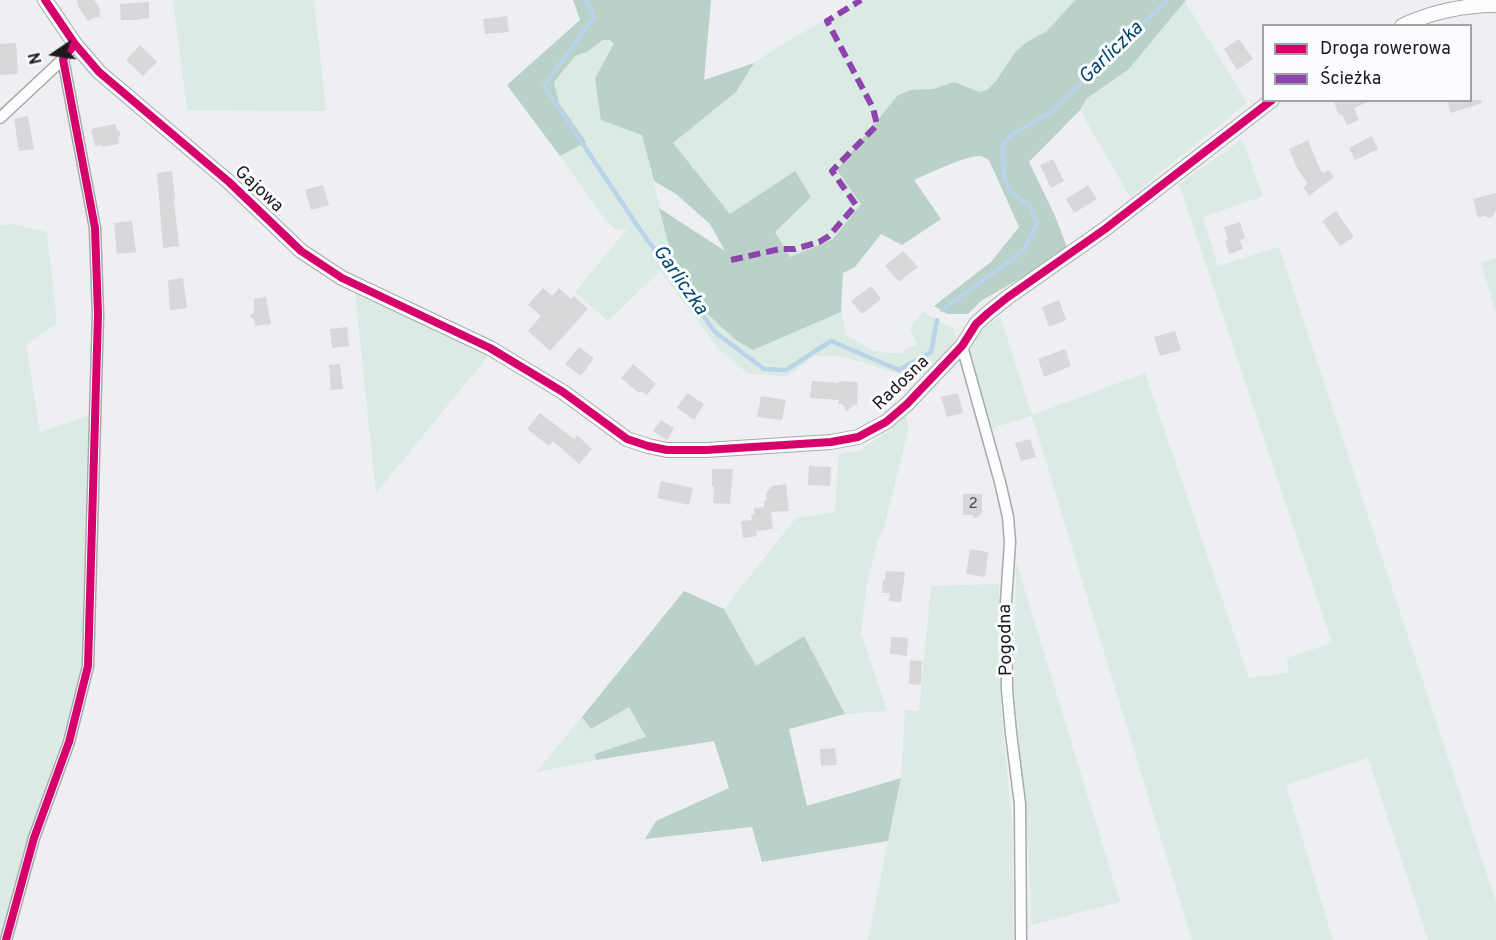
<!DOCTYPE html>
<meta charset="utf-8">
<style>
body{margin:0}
#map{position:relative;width:1496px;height:940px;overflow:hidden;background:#edeff2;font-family:Overpass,sans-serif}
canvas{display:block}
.legend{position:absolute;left:1262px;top:24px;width:210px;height:78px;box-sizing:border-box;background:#fafcff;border:2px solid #a0a2a5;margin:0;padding:8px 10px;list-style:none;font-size:18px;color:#1a1b1d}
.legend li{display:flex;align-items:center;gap:12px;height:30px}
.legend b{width:30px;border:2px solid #a0a2a5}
.north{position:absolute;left:24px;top:24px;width:60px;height:60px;-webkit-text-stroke:4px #fafcff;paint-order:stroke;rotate:257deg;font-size:16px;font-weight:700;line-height:24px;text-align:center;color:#1a1b1d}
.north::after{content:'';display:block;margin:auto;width:21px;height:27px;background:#1a1b1d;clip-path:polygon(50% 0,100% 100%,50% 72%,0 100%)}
</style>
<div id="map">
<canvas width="1496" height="940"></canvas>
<ul class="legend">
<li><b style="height:8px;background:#d6006c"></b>Droga rowerowa</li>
<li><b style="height:8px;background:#8e44ad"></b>Ścieżka</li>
</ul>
<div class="north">N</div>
</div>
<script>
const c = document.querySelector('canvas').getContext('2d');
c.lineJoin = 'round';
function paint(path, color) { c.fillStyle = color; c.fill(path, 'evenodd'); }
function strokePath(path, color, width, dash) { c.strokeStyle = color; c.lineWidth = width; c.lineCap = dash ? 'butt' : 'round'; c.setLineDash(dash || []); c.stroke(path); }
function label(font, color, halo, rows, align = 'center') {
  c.font = font + ' Overpass,sans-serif'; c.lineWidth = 6; c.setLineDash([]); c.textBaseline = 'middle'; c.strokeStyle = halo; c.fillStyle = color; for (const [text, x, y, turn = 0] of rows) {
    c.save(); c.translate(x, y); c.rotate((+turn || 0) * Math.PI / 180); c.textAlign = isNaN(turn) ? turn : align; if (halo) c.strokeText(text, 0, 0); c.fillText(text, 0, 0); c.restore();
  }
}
const green = new Path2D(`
 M173,0H314L326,111L187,110Z
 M860,0H1075L1047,31L1027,42L1016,51L996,81L987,90L980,92L954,82L933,89L911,90L898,95L880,118L861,203L833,239L790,258L774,232L795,171L730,214L673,143L736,92L754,63L781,45Z
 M1185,1L1247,103L1130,197L1080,110L1085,100L1129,69Z
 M603,40H610L614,44L595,78L642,135L676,272L753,350L841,312L846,335L874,351L888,353H901L917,344L910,328L923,312L953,328L957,339L925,374L894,373L863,362L837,356H814L787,377L747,373L717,347L660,271L608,321L575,292L627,229L616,230L606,221L560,156L585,141L559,103L554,82L575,56L587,52Z
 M1242,139L1263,196L1203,217L1218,266L1279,247L1496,902V940H1428L1368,758L1286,785L1333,940H1192L1032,416L992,428L970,353L974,337L1000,316L1032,415L1145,373L1249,678L1288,673L1287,658L1332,643L1179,184Z
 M13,224L47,232L57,323L26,345L40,432L88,416L82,663L70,714L28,840L7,928L0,937V226Z
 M1496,258V313L1481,263Z
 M355,292L488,356L376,493Z
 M906,415L908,431L884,527L879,537L867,582L861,633L887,711L845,714L804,636L756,667L724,609L796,518L835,512L839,454L859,451L893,428Z
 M1016,561L1120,902L1031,925V897L1028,847L1014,689Z
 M999,584L1001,708L1013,831V940H868L901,778L905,710L919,711L931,586Z
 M629,707L646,738L596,754V760L536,772L582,717L591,729Z`);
const forest = new Path2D(`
 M573,0H711L704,80L754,63L736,92L673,143L730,214L795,171L811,197L775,232L790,257L833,239L861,204L837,170L898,95L911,90L933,89L954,82L980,92L987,90L996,81L1016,51L1027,42L1047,31L1075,0H1186L1129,69L1086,99L1080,110L1029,162L1055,216L1067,247L1037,269L981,301L968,314H947L934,306L991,262L1019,227L989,160C985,158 984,157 980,156C967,155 928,174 914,180L941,219L902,245L881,234L855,267L843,273L841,312L753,350L736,340L703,310L676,272L659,208L725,251L710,224L676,194L654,181L642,135L601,120L595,78L614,44L610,40H603L587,52L575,56L554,82L559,103L586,142L560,156L507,85L580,20Z
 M684,591L724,609L756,666L804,636L845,714L789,729L807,806L901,778L888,841L762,862L752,827L645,839L656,821L729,788L714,741L596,760L595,754L646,737L629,707L591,729L582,717Z`);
const stream = new Path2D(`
 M586,0L594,17L544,86L641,231L715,332L764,369L786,370L831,341L899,370L931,352L937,320
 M942,310L1023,251L1037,223L1030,206L1011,192L1004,177L1003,144L1013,134L1053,111L1167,0`);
const building = new Path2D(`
 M76,0H94L99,7L100,17L93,18L88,21L78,6L79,5Z
 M149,2V18L139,19L138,20H121L120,4Z
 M507,16L509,32L485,34L483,19Z
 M1239,39L1253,59L1237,70L1224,49Z
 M16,43L18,74L0,75V44Z
 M140,45L157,62L143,76L126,60Z
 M1333,100H1372L1354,108L1359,120L1347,125L1342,114L1339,115Z
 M1447,100H1481L1482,103L1451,113Z
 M28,116L34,149L19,151L14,119Z
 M115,124L117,130L121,133L118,138L119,144L102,147V145L95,146L91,129Z
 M1372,136L1378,149L1355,160L1349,148Z
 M1308,140L1320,169L1323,173L1329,170L1334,177L1309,196L1303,187L1308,184L1298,170L1289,149Z
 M1053,159L1064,181L1051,188L1040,165Z
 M172,171L175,200H174L179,246L163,248L157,173Z
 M323,185L329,205L311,210L305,190Z
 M1088,185L1097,199L1074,213L1066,199Z
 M1496,193V211L1493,216L1489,218L1485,216L1478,218L1473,199Z
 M1336,211L1354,237L1340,246L1322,221Z
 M132,221L136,252L117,254L114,223Z
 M1240,222L1245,238L1240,240L1243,249L1229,254L1225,241L1228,240L1224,227Z
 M903,251L918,267L899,282L885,266Z
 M183,278L187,308L170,310L168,280Z
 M871,286L881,299L862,314L851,301Z
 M543,288L552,296L559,288L571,299L574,296L588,309L550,351L528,331L541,316L528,305Z
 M266,297L271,324L255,326L254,320L250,316L254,312V299Z
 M1059,300L1066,320L1049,327L1042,307Z
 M347,327L349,346L332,348L330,329Z
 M1175,331L1181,350L1160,356L1154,337Z
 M579,347L594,358L581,376L565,364Z
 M1065,349L1071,366L1044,377L1038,359Z
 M340,364L343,389L331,390L329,365Z
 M633,364L656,384L647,395L641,391L639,393L621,378Z
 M812,381L839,383V381L858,382L857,405H853L847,411L842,404H838L839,400L810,398Z
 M687,393L704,404L694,420L677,408Z
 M958,393L963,413L947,417L941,397Z
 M761,396L786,400L782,420L757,417Z
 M540,413L574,439L577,435L592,449L579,464L553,441L549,446L527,429Z
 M661,420L674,428L667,440L653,431Z
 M1030,439L1036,457L1021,461L1015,443Z
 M809,466L831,467L830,486L808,485Z
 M712,469H733L730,504L713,503L714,486H712Z
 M661,481L693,488L689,505L657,498Z
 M786,484L789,511L771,512L773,529L756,531L757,536L743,538L741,521L752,520L751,515H754V508L764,507V501L767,500L766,494L772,486Z
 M963,494H982V513L976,519L972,515H963Z
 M970,549L988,552L985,577L966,574Z
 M886,571L905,572L901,602L889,601L890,593H882L883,580L885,581Z
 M891,637L908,638L907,656L890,654Z
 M910,660L922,661L921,685L909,684Z
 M835,748L837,765L821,766L820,749Z`);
const minor = new Path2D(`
 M0,118L63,59L75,44
 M962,346L1000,482L1008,517L1010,542L1006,602L1007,690L1011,733L1020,804L1021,940
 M6,940L34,838L69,742L88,666L98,314L95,228L63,59`);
const tertiary = new Path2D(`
 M45,0L75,44L99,72L229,182L301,251L342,278L490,348L563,392L627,439L648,446L667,450H706L831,442L858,437L886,422L907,404L962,346L976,324L988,313L1008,297L1105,229L1272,100
 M1402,26C1430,12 1465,5 1496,5`);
const quiet = new Path2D(`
 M731,260L780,249H795L819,242L829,236L856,205L832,171L877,125L873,108L827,21L861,0`);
const cycleway = new Path2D(`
 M45,0L75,44L99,72L229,182L301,251L342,278L490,348L563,392L627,439L648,446L667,450H706L831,442L858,437L886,422L907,404L962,346L976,324L988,313L1008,297L1105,229L1272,100
 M6,940L34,838L69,742L88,666L98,314L95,228L63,59L75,44`);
const numberNames = [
 ["2",973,505]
];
const streetNames = [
 ["Gajowa",258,190,43],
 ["Radosna",902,384,-44],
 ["Pogodna",1007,640,-91]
];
const waterNames = [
 ["Garliczka",1112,54,-44],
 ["Garliczka",679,281,55]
];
paint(green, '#dbeae3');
paint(forest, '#b9d1c6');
strokePath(stream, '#b9d3e8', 4.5);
paint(building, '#d6d8da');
strokePath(minor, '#a8a9ab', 13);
strokePath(tertiary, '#a8a9ab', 16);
strokePath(minor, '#fcfdfd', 10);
strokePath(tertiary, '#fcfdfd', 14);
strokePath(quiet, '#8e44ad', 6, [12, 6]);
strokePath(cycleway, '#d6006c', 8);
label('15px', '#4b4c4e', null, numberNames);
label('18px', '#1a1b1d', '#fafcff', streetNames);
label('italic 20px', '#04466a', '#fafcff', waterNames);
</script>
